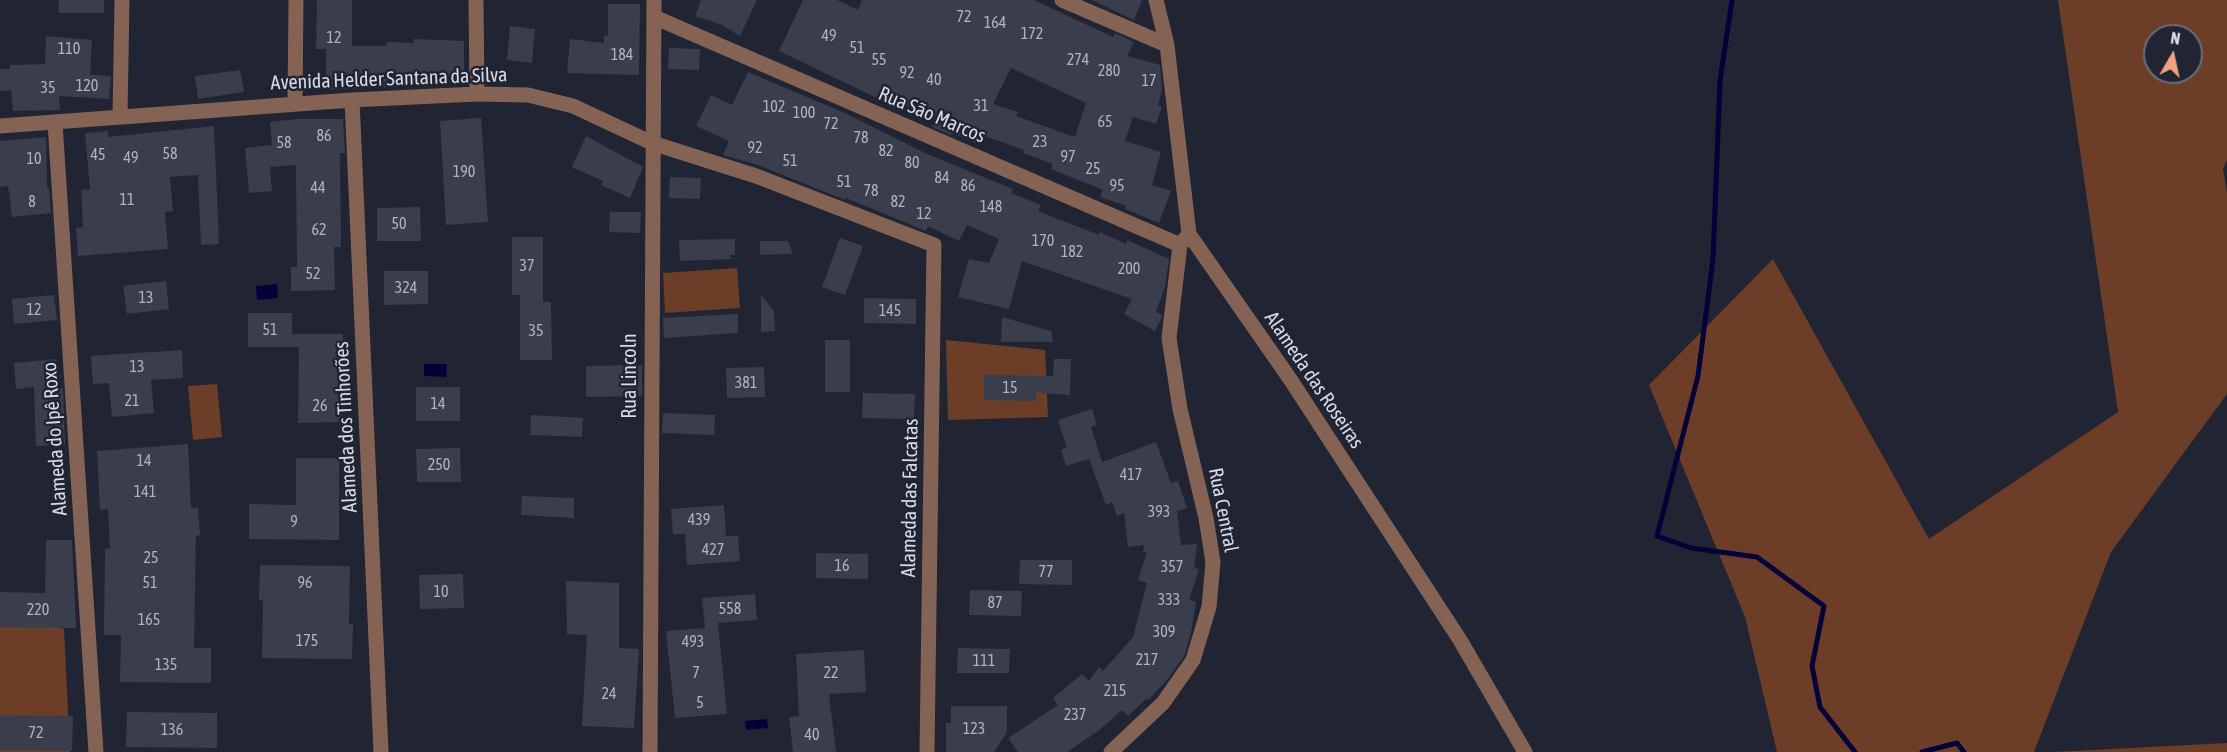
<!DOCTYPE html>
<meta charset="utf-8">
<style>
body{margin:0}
#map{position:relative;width:2227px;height:752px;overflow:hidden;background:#212432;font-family:"Asap Condensed",sans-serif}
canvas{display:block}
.north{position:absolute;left:2143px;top:24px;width:60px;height:60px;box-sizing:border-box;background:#212432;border:2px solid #6a6d79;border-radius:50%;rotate:9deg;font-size:16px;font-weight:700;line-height:24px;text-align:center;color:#d7dae3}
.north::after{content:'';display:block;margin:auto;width:21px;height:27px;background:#f1a17b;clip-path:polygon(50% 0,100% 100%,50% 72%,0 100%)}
</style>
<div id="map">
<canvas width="2227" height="752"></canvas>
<div class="north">N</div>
</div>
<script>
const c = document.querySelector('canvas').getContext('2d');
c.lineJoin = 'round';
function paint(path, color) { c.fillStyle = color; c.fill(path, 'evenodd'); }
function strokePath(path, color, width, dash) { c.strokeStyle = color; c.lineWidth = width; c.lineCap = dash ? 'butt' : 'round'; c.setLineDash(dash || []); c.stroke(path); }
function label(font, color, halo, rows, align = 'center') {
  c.font = font + ' "Asap Condensed",sans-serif'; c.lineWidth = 5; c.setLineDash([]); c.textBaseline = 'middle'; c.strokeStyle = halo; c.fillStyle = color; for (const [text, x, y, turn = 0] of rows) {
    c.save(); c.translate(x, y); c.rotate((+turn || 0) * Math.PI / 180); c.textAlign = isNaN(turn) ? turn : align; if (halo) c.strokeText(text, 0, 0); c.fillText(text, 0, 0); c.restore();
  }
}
const green = new Path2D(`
 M2058,0H2227V160L2223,169L2227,193V394L2111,552L2034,752H1777L1745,617L1649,385L1773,259L1929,539L2118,412ZM2155,36H2191V72H2155Z
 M737,268L740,308L665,313L663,273Z
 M946,340L1045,350L1048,417L948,420Z
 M217,384L222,437L193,440L188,386Z
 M0,606L64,629L70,752H0Z
 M2227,743V752H2053Z`);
const water = new Path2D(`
 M277,284L278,298L257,300L256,286Z
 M424,364H447L446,377L424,376Z
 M767,719L768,728L746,730L745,721Z`);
const stream = new Path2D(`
 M1732,0L1720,81L1713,260L1698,376L1657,536L1691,548L1757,557L1824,606L1812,666L1820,707L1855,752
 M1922,752L1957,743L1964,752`);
const building = new Path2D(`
 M59,0H104V13H58Z
 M317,0H352V46H387V42L414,43V39L464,41V78H437V85L326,90V49H316Z
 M701,0H757L740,36L722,25L695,16Z
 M803,0H837L858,10L862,0H1034L1113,37L1115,33L1126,38L1134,43L1127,56L1160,65L1162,89L1158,106L1162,107L1156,124L1133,117L1125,141L1161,152L1152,185L1171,191L1159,223L1125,209L1126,206L1100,197L1103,190L1051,169L1053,164L1023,153L1024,150L979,134L975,143L952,133L951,135L932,127L935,120L904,105L902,110L779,51ZM1011,68L1086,103L1075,137L1016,116L1018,112L993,104Z
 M1092,0H1142L1134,20Z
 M608,4H640L639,75L567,73L570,39L604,43V35L608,36Z
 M510,26L535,29L532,63L507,60Z
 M46,36L92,40L90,75L111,76L109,99L59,96L60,110L13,111L11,90L0,91V69H10V65L45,64Z
 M669,48L700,49L699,70L668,69Z
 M240,70L244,92L198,99L195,76Z
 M748,72L847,114L927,154L1013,189L1011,193L1041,205L1038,211L1099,235L1100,232L1126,244L1127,240L1169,259L1165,287L1156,312L1162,315L1161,319L1155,331L1124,314L1132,299L1022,261L1009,309L958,297L969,259L989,263L999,239L967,225L959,241L928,226L926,231L846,198L845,200L758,165L723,155L729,141L696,126L711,95L732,105Z
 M481,118L488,222L446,225L440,121Z
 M297,119H343L345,153H340L341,247H334L335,290L291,291V267H297L296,165L270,167L272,191L249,193L245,148L272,145L270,122Z
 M214,126L219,244L201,245L198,175L170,177L173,211L165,212L168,249L78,256L76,228L83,227L81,190L90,189L85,133L108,131V137Z
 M586,136L643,167L630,198L601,185L603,181L572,167Z
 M46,137L47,188H49L51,213L12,217L8,186L0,187V141Z
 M670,177L701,178L700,199L669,198Z
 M420,207L421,241H377V208Z
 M610,212H641L640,233L609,232Z
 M512,237H543V302H551L552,360H520V295H512Z
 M840,238L863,246L845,295L822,287Z
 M735,239V255H729L732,259L680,261L679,240Z
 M760,241H788L793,254L760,255Z
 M384,271H428V304L384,305Z
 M166,281L169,309L127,314L123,286Z
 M54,295L57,320L14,324L12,299Z
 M761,295L774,311L775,331L761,332Z
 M864,298L916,299V324L864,323Z
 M248,313H292V334H343L342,422L298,423L299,347H248Z
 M738,314V333L664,338L663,318Z
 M1002,317L1051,331L1053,342H1001Z
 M825,340H850V392H825Z
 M182,350L183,378L151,380L154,413L112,417L109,383L93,384L91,356Z
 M56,359L59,388H63L65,445L36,446L34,387L16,389L14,363Z
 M1054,359H1071L1070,395L1036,393V401L984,400V375L1053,376Z
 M642,365V396L586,397V366Z
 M764,367L765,397L727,398L726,368Z
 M416,387H460V421H416Z
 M863,393L915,394L914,419L862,418Z
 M1092,409L1097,425L1091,427L1102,462L1156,442L1171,483L1178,481L1187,508L1177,511L1181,545L1197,544L1194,568L1199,569L1189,600L1196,602L1191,633L1184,656L1168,679L1148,700L1146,699L1128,716L1122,710L1098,731L1067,752H1018L1008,738L1058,705L1053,698L1082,674L1089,681L1099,667L1103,671L1133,637L1147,583L1138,580L1147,552H1143L1144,545L1128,547L1124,513L1117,516L1112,502L1106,505L1089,459L1066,466L1061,450L1067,448L1058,420Z
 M663,413L715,415L714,435L662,433Z
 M531,415L583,418L582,437L530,435Z
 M188,444L191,508H198L200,535L196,536L194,648H211V683L120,682L121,635H104L105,549L110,548L108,509L100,510L97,451Z
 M460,448L461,482H417L416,449Z
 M296,458H339V540L249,539V504L296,505Z
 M522,496L574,498V518L521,515Z
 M724,505L726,536H738L740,561L687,565L685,534H673L671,509Z
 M46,540H72L76,628L0,627V592L45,593Z
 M816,553L868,554V579L816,578Z
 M1020,560H1072V585L1019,584Z
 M260,565L350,566L349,624H353L352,659L262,658L263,600H259Z
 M463,574L464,608L420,609L419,575Z
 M566,581L619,583V648L639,649L634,728L582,726L587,635L567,634Z
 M970,590L1022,591L1021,616L969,615Z
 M755,594L757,620L718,623L727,714L675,718L666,631L705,628L702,598Z
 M958,648L1010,649L1009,673H957Z
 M864,650L866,692L829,694L836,752H793L789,717L799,716L796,654Z
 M951,706H1007V732L994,752H946V723H951Z
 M127,712L217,713V748L126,747Z
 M0,715L73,716L72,751L0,750Z`);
const minor = new Path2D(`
 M476,0L477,94
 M1062,0L1167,45
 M1156,0L1167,45L1189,234L1290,379L1460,640L1525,752
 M654,17L1180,245L1189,234
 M352,100L381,752
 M295,103L296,0
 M120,116L122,0
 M55,123L96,752
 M0,126L352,100L477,94L528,95L573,106L652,143L756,176L934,245L927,752
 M650,752L654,0
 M1111,752L1163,703L1193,660L1209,607L1213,562L1206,518L1180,409L1169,338L1180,245`);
const numberNames = [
 ["72",964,17],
 ["164",995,23],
 ["172",1032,34],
 ["49",829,36],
 ["12",334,38],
 ["51",857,48],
 ["110",69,49],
 ["184",622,55],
 ["55",879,60],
 ["274",1078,60],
 ["280",1109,71],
 ["92",907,73],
 ["40",934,80],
 ["17",1149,81],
 ["120",87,86],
 ["35",48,88],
 ["31",981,106],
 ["102",774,107],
 ["100",804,113],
 ["65",1105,122],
 ["72",831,124],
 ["86",324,136],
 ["78",861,138],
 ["23",1040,142],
 ["58",284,143],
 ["92",755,148],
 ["82",886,151],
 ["58",170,154],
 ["45",98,155],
 ["97",1068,157],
 ["49",131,158],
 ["10",34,159],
 ["51",790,161],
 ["80",912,163],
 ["25",1093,169],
 ["190",464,172],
 ["84",942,178],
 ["51",844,182],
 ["86",968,186],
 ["95",1117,186],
 ["44",318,188],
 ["78",871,191],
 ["11",127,200],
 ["8",32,202],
 ["82",898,202],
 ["148",991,207],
 ["12",924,214],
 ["50",399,224],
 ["62",319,230],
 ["170",1043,241],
 ["182",1072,252],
 ["37",527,266],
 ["200",1129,269],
 ["52",313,274],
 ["324",406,288],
 ["13",146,298],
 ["12",34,310],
 ["145",890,311],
 ["51",270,330],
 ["35",536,331],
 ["13",137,367],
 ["381",746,383],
 ["15",1010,388],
 ["21",132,401],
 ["14",438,404],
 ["26",320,406],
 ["14",144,461],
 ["250",439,465],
 ["417",1131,475],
 ["141",145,492],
 ["393",1159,512],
 ["439",699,520],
 ["9",294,522],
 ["427",713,550],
 ["25",151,558],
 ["16",842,566],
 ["357",1172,567],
 ["77",1046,572],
 ["51",150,583],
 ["96",305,583],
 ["10",441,592],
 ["333",1169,600],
 ["87",995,603],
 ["558",730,609],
 ["220",38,610],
 ["165",149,620],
 ["309",1164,632],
 ["175",307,641],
 ["493",693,642],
 ["217",1147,660],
 ["111",984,661],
 ["135",166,665],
 ["7",696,673],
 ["22",831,673],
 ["215",1115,691],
 ["24",609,694],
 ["5",700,703],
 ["237",1075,715],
 ["123",974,729],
 ["136",172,730],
 ["72",36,733],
 ["40",812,735]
];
const streetNames = [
 ["Avenida Helder Santana da Silva",389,79,-2],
 ["Rua São Marcos",932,115,23],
 ["Rua Lincoln",630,376,-90],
 ["Alameda das Roseiras",1314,380,56],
 ["Alameda dos Tinhorões",346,427,-93],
 ["Alameda do Ipê Roxo",55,439,-94],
 ["Alameda das Falcatas",910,498,-89],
 ["Rua Central",1223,510,79]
];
paint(green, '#6c3e27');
paint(water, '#060039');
strokePath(stream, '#060039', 5);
paint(building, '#3a3e4c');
strokePath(minor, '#846354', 15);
label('16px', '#b0b3bd', null, numberNames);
label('20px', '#d7dae3', '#212432', streetNames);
</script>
